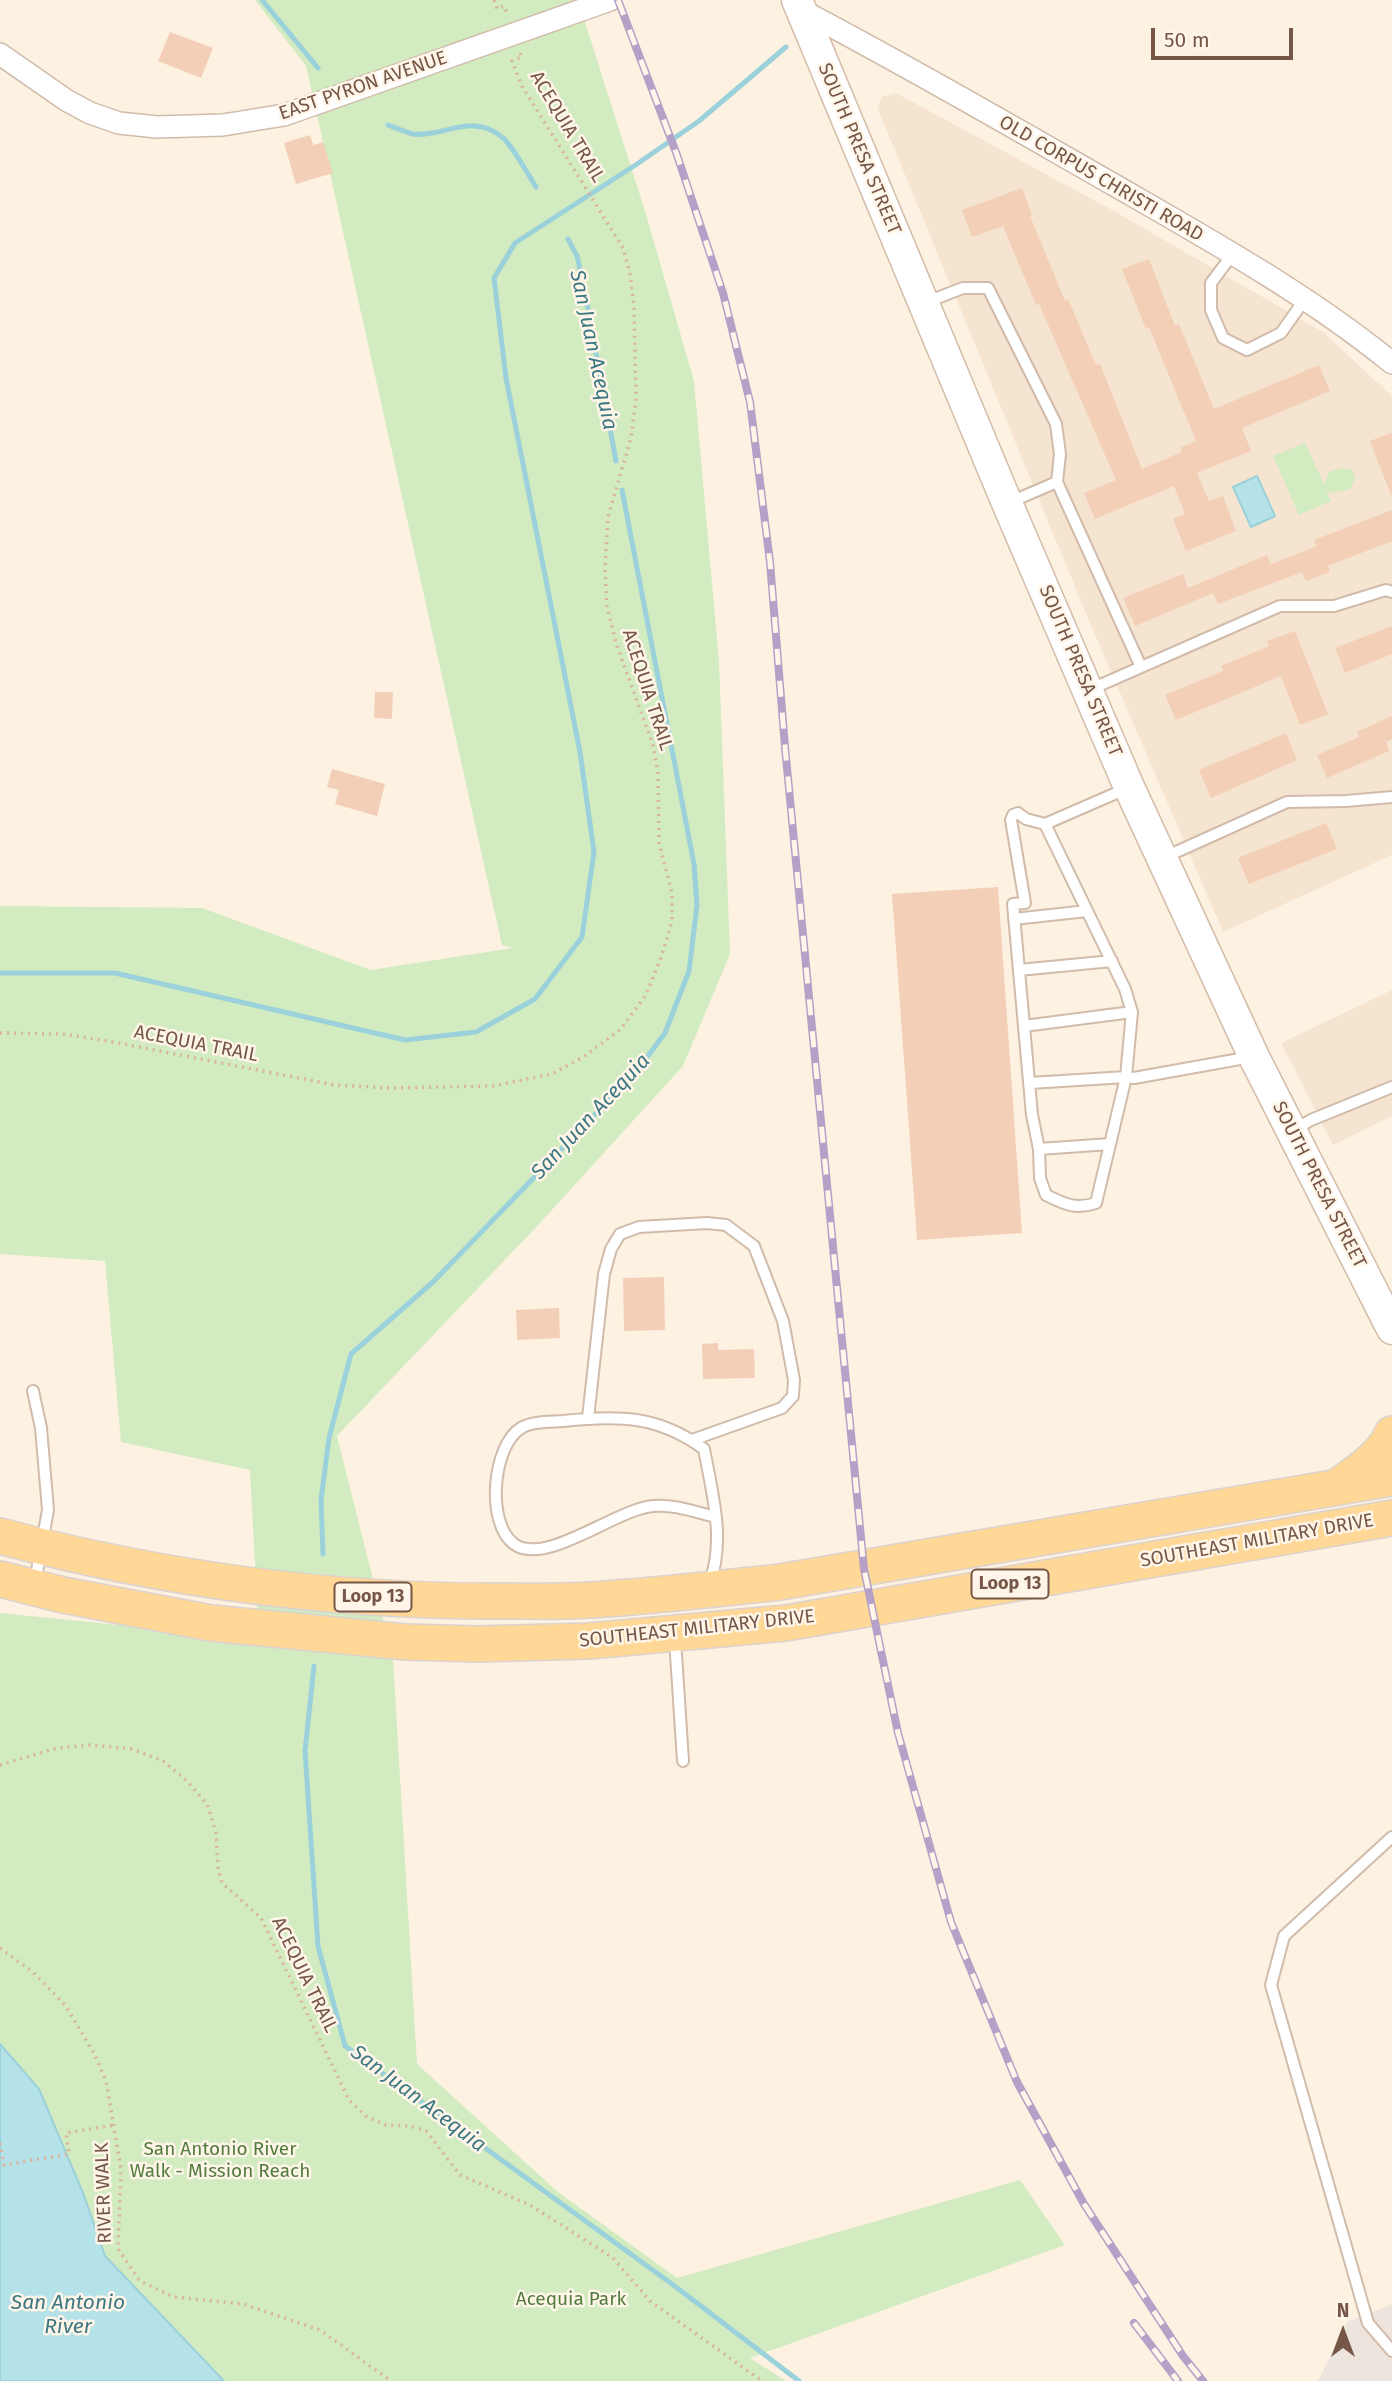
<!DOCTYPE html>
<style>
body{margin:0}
#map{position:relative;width:1392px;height:2381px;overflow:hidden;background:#fdf2e2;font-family:"Fira Sans",sans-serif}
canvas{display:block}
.north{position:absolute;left:1308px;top:2297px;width:70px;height:70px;-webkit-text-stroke:5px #fff6e9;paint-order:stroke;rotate:0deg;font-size:19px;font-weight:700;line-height:28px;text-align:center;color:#765747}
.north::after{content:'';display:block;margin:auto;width:24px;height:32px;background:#765747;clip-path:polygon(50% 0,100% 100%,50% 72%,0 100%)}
.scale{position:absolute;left:1151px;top:28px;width:142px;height:32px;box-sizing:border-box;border:4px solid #765747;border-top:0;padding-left:9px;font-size:21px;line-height:24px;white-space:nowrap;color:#765747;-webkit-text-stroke:5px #fff6e9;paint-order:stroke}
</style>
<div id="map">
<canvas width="1392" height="2381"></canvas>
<div class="north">N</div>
<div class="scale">50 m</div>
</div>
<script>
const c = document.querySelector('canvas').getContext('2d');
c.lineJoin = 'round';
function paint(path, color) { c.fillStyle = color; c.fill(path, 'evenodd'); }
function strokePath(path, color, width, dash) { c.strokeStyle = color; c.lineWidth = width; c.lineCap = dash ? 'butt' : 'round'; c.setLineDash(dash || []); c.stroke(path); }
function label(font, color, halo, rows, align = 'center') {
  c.font = font + ' "Fira Sans",sans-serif'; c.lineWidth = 5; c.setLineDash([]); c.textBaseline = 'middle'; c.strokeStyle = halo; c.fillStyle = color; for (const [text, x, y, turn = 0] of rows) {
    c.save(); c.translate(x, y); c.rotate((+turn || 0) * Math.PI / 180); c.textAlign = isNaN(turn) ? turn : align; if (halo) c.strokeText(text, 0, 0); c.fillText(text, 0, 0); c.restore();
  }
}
const residential = new Path2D(`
 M896,93L1114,211L1323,332L1392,396V855L1223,932L1085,611L877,107L883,96Z
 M1392,990V1116L1333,1145L1281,1043Z`);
const industrial = new Path2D(`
 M1392,2304V2381H1318L1347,2322Z`);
const green = new Path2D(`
 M255,0H578L645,211L694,381L719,661L730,954L683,1066L540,1223L337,1436L393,1659L417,2064L558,2192L677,2278L1020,2180L1065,2245L750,2358L786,2381H0V1613L259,1639L250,1470L121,1442L105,1261L0,1254V906L202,908L371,970L513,948L502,945L306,66Z
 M1305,443L1324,484L1329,472L1342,468L1352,470L1355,478L1350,489L1332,493L1326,491L1331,501L1299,515L1273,456Z`);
const water = new Path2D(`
 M1257,476L1275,516L1251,527L1233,487Z
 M0,2044L39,2089L83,2193L105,2256L224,2381H0Z`);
const stream = new Path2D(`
 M262,0L318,68
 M388,125C396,128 405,132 413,134C443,138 473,111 503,138C513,146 528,175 536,187
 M568,239L577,256L582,278L616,461
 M0,973H115L405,1040L476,1032L535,999L582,937L594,852L580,752L506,378L494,278L515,243L637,164L699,121L786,47
 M323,1554L321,1500L329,1438L351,1354L433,1282L636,1072L665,1033L689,971L697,905L694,864L622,490
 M314,1666L305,1751L318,1946L345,2046L676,2287L799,2381`);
const building = new Path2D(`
 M170,32L213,48L201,78L158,61Z
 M310,135L313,145L323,142L333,173L296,184L284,143Z
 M1022,188L1032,215L1030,216L1065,301L1068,299L1096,365L1100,364L1142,469L1182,452L1180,448L1196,441L1149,327L1146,329L1122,269L1149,259L1175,326L1179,324L1214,409L1319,365L1330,391L1242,428L1251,451L1197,473L1209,501L1223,496L1236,531L1186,551L1173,519L1185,514L1174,486L1095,519L1084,493L1116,480L1039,304L1036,305L1003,226L972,237L962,210Z
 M1392,433V495H1391L1370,441Z
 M1392,510V541L1328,566L1330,572L1306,581L1302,572L1218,604L1213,593L1135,626L1123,598L1183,574L1188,588L1267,555L1271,564L1317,546L1314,540Z
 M1392,626V654L1345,673L1335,648Z
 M1295,631L1328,714L1300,725L1281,676L1176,720L1165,695L1223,671L1221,666L1269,646L1267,641Z
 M375,692H393L392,719L374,718Z
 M1392,716V739L1386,742L1389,751L1327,778L1317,755L1359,737L1357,732Z
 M1286,733L1297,760L1211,798L1199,770Z
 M332,769L385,784L377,816L335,804L339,790L327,787Z
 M1326,823L1337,849L1249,884L1238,858Z
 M998,887L1022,1233L917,1240L892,894Z
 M664,1277L665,1330L624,1331L623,1278Z
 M559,1308L560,1338L517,1340L516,1310Z
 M718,1343V1350L754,1349L755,1378L703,1379L702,1344Z`);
const path = new Path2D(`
 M494,0L497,9L504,6L508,16
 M0,1033L62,1034L108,1041L335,1085L390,1088L493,1086L552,1074L583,1057L620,1030L646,995L662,955L672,921V894L659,843L658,773L653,745L616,643L607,606L605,568L608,517L631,438L636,398L634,308L630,273L623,248L522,86L512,61L522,57L520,53
 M0,1765L57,1748L90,1745L132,1749L163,1761L187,1781L207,1804L216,1832L218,1869L222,1883L261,1918L349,2100L367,2117L386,2125L410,2126L426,2131L460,2175L530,2205L613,2258L650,2301L762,2381
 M0,1948L33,1972L65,2005L94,2053L106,2081L121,2169L118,2249L140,2281L174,2297L243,2304L320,2330L391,2381
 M0,2143L4,2165L69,2154L66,2133L115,2125`);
const service = new Path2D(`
 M1232,255L1211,283V310L1223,338L1247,350L1281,333L1305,299
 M924,303L963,288H988L1056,424L1060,454L1057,482L1141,667
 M1008,503L1057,482
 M1089,690L1280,606H1334L1386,590L1392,592
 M1128,788L1045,824L1125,989L1132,1012L1126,1077L1134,1078L1251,1057
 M1165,857L1287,802L1346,801L1392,797
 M1014,919L1087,911
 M1019,970L1112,961
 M1024,1026L1132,1012
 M1030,1083L1126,1077L1096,1203C1076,1210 1064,1204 1046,1195L1040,1178L1039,1149L1032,1115L1013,904L1025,903L1011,820L1013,815L1018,813L1026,819L1045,824
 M1294,1130L1311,1120L1392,1087
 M1039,1149L1110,1144
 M33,1391L41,1428L48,1510L35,1582
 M588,1418L604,1274L611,1249L620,1234L639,1227L707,1223L726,1225L754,1246L783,1321L794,1380L793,1396L782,1408L692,1440
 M709,1584C726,1542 712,1492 704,1449C658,1415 617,1415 563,1421C550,1422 532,1421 521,1428C492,1446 486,1524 514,1544C545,1567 616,1509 653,1506C674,1504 695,1512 716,1517
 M675,1639L683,1761
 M1392,1837L1284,1936L1271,1985L1368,2323L1392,2351`);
const minor = new Path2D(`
 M801,10C908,66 1011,126 1116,186C1210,240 1307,294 1392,363
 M0,54L66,100L90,113L119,123L157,127L223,125L284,115L610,0`);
const secondary = new Path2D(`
 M797,0L1007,503L1129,787L1254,1057L1392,1329`);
const primary = new Path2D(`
 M1341,1484C1360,1470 1382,1457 1392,1434
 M0,1536C165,1580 334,1602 505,1601C533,1601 561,1602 590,1600C653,1596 717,1589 780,1582L1392,1478
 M0,1579L63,1595L211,1623L406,1642L477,1644L589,1641L786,1623L1392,1518`);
const rail = new Path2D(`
 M618,0L677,155L723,293L750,402L770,562L785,747L864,1569L898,1733L951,1922L1017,2082L1084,2204L1183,2356L1203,2381
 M1134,2323L1178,2381`);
const shields = [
 [1010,1584,77],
 [373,1597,77]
];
const shieldNames = [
 ["Loop 13",1010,1584],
 ["Loop 13",373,1597]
];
const streetNames = [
 ["EAST PYRON AVENUE",363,86,-19],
 ["ACEQUIA TRAIL",567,127,59],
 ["SOUTH PRESA STREET",859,149,67],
 ["OLD CORPUS CHRISTI ROAD",1101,179,30],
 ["SOUTH PRESA STREET",1080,671,67],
 ["ACEQUIA TRAIL",647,690,72],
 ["ACEQUIA TRAIL",196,1044,11],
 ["SOUTH PRESA STREET",1319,1185,63],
 ["SOUTHEAST MILITARY DRIVE",1257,1541,-10],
 ["SOUTHEAST MILITARY DRIVE",697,1629,-6],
 ["ACEQUIA TRAIL",304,1975,64],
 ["RIVER WALK",104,2193,-92]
];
const parkNames = [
 ["San Antonio River",220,2150],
 ["Walk - Mission Reach",220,2172],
 ["Acequia Park",571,2300]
];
const waterNames = [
 ["San Juan Acequia",593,350,78],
 ["San Juan Acequia",591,1117,-47],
 ["San Juan Acequia",418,2099,37],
 ["San Antonio",68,2303],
 ["River",68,2327]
];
paint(residential, '#f5e4d0');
paint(industrial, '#ece4dd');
paint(green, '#d2ebc0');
paint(water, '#b5e1e8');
strokePath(water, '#9bd1da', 2);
strokePath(stream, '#9bd1da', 5);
paint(building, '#f4cfb8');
strokePath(service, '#d1bbab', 14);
strokePath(minor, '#d1bbab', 24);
strokePath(secondary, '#d4bba8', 33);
strokePath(primary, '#dbd3cf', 38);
strokePath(path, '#d9b39b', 3.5, [2, 5]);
strokePath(service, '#fff', 10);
strokePath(minor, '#fff', 21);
strokePath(secondary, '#fff', 30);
strokePath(primary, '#ffd797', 35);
strokePath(rail, '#b5a0c7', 8);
strokePath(rail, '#fff6e9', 5, [16]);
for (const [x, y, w] of shields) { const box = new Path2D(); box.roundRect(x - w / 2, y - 14.5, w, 29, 5); c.fillStyle = '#fff6e9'; c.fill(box); strokePath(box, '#765747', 2); }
label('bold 18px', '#765747', null, shieldNames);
label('19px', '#765747', '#fff6e9', streetNames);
label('19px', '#517c3e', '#fff6e9', parkNames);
label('italic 21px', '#3d7883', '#fff6e9', waterNames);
</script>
